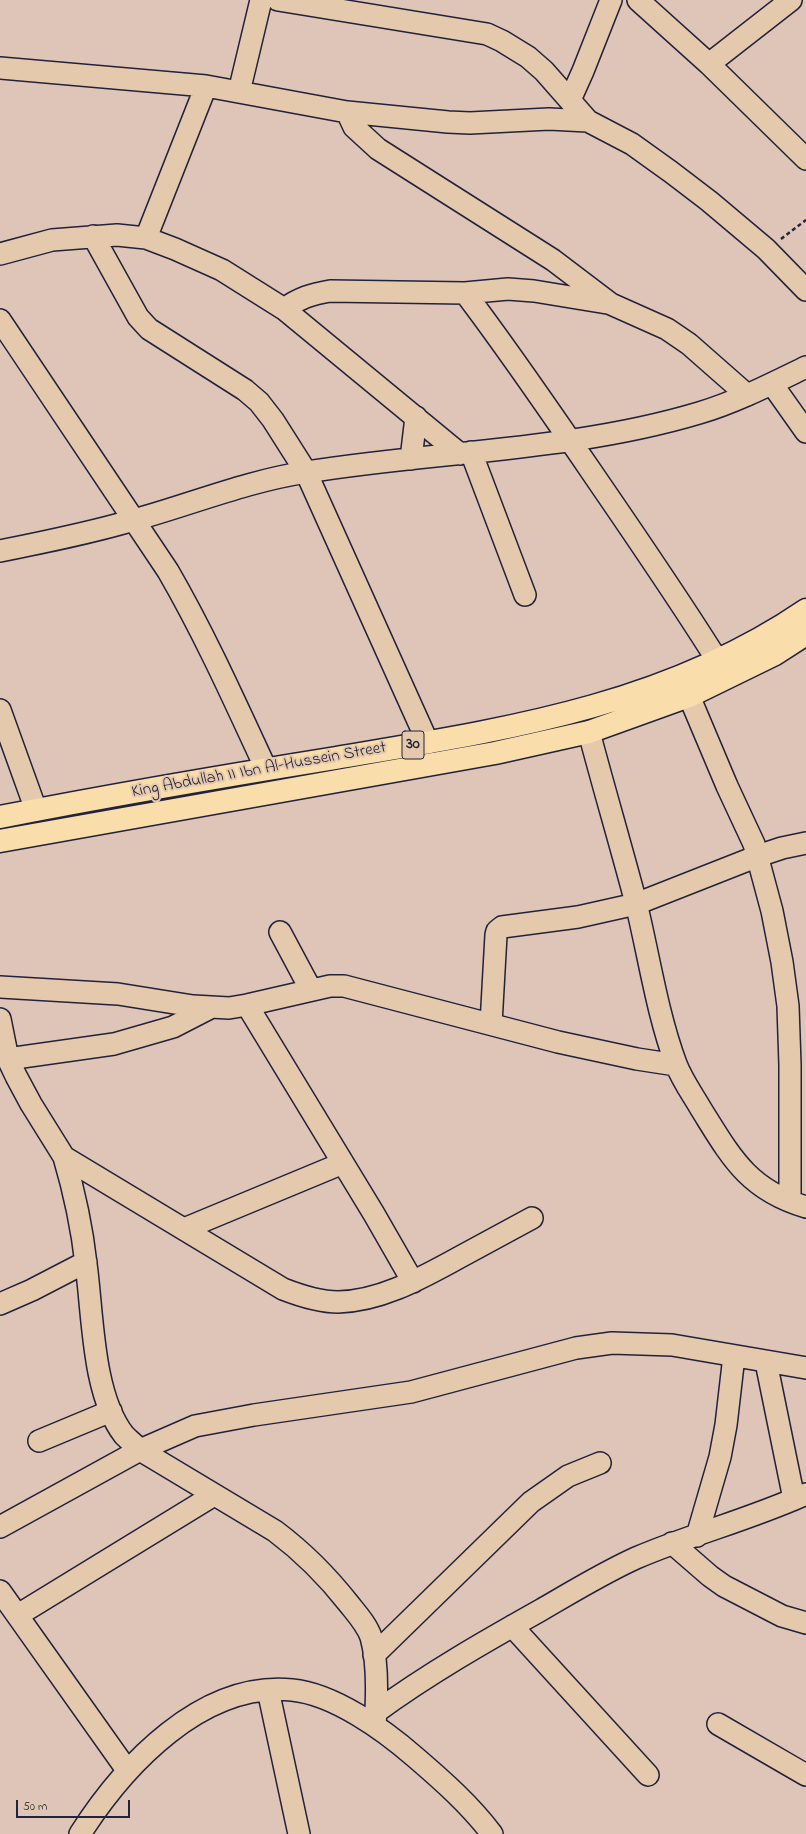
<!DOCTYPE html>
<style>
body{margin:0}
#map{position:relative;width:806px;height:1834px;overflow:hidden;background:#dec5b8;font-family:"Indie Flower",sans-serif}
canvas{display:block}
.scale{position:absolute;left:16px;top:1800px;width:114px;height:18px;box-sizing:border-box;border:2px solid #22223b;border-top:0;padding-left:5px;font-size:12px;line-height:14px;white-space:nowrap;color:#22223b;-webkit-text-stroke:3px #e5c9ac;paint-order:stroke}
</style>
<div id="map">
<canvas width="806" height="1834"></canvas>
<div class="scale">50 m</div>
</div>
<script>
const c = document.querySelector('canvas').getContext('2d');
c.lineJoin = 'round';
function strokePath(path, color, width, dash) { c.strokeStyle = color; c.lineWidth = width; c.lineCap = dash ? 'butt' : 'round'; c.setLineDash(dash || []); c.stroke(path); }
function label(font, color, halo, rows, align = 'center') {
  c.font = font + ' "Indie Flower",sans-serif'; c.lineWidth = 4; c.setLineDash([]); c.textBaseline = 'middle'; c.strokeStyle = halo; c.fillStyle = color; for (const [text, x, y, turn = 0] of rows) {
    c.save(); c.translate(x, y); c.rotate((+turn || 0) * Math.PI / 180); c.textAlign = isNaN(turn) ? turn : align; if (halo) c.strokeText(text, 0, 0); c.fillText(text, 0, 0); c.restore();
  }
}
const path = new Path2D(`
 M781,239L806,220`);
const minor = new Path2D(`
 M278,0L487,34L502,41L528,57L544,71L588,121L632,144L671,172L709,201L766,249L806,290
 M638,0L709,64L806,159
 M709,64L791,0
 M0,68L206,86L347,112L448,122L470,123L549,119L588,121
 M239,92L261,0
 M570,100L583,71L611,0
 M347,112L354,127L378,149L553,260L611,304L667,329L689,344L747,395
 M93,236L138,317L149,329L245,390L259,402L273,420L306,472L428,743
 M146,238L206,86
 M0,254L52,240L117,235L146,238L175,249L222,270L284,309L460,454
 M465,293L508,289L534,291L607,303
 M284,309C299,298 312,294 330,291L465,293C509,351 550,411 591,471C634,534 677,596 717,660
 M0,320L168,571C205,635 235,702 266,769
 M772,384L806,432
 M471,452L525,595
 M411,459L416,417
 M0,551C45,542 90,533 134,520C192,504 247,481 307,472C437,451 572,451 699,413C736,402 771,384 806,367
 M689,696L727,786L754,844L772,911L782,962L788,1006L790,1065V1201
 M0,710L36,810
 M589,732C604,789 621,846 636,903C649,956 657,1013 676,1064C682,1080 693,1095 701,1109C731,1157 748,1190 806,1207
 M280,932L311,990
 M0,987L118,994L193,1006L229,1008L247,1005L330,986H344L558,1042L637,1059L676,1065
 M247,1005L374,1214L413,1282
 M0,1019L8,1059L16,1076L31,1104L64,1157L283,1289C301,1296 319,1302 338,1302C382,1301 423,1277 460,1257C484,1244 508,1231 532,1218
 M491,1024L496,935L497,931L502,927L578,917L636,904L758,856L782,848L806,843
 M8,1059L114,1044L173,1027L210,1008
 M64,1157C74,1191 82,1228 86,1264C93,1314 92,1394 124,1435C129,1440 135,1445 140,1450L275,1531C303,1552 327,1576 349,1604C357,1614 367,1625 371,1637C378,1662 377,1699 375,1725
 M184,1229L343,1163
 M0,1304L32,1290L86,1262
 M766,1362L794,1499
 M39,1441L111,1411
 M0,1527L140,1450L195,1426L254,1415L411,1392L576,1348L612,1343L672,1345L806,1368
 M697,1536L720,1457L726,1425L734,1356
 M672,1543L710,1576L724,1586L782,1616L806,1623
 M0,1591L127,1770
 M18,1615L214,1495
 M512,1626L648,1775
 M374,1655L531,1502L568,1476L600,1463
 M268,1690L299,1834
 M376,1712C428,1674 484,1642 541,1610C572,1592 603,1573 636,1558C692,1534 751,1519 806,1494
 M718,1724L806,1775
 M80,1834C124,1765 202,1681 292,1690C334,1694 384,1730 415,1757C443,1781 470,1805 492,1834`);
const major = new Path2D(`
 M0,817C112,795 224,776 336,758C501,730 664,707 806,610
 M0,841L495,753L589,732L689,696L775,654L806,634`);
const shields = [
 [413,745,22]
];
const shieldNames = [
 ["30",413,745]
];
const streetNames = [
 ["King Abdullah II Ibn Al-Hussein Street",259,771,-10]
];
strokePath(minor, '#22223b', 24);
strokePath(major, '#22223b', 25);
strokePath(path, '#22223b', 2.5, [4, 3]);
strokePath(minor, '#e5c9ac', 21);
strokePath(major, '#f9ddab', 22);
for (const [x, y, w] of shields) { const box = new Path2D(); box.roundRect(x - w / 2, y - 14, w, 28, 3); c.fillStyle = '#e5c9ac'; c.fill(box); strokePath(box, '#22223b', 1); }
label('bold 16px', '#22223b', null, shieldNames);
label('17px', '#22223b', '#e5c9ac', streetNames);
</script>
